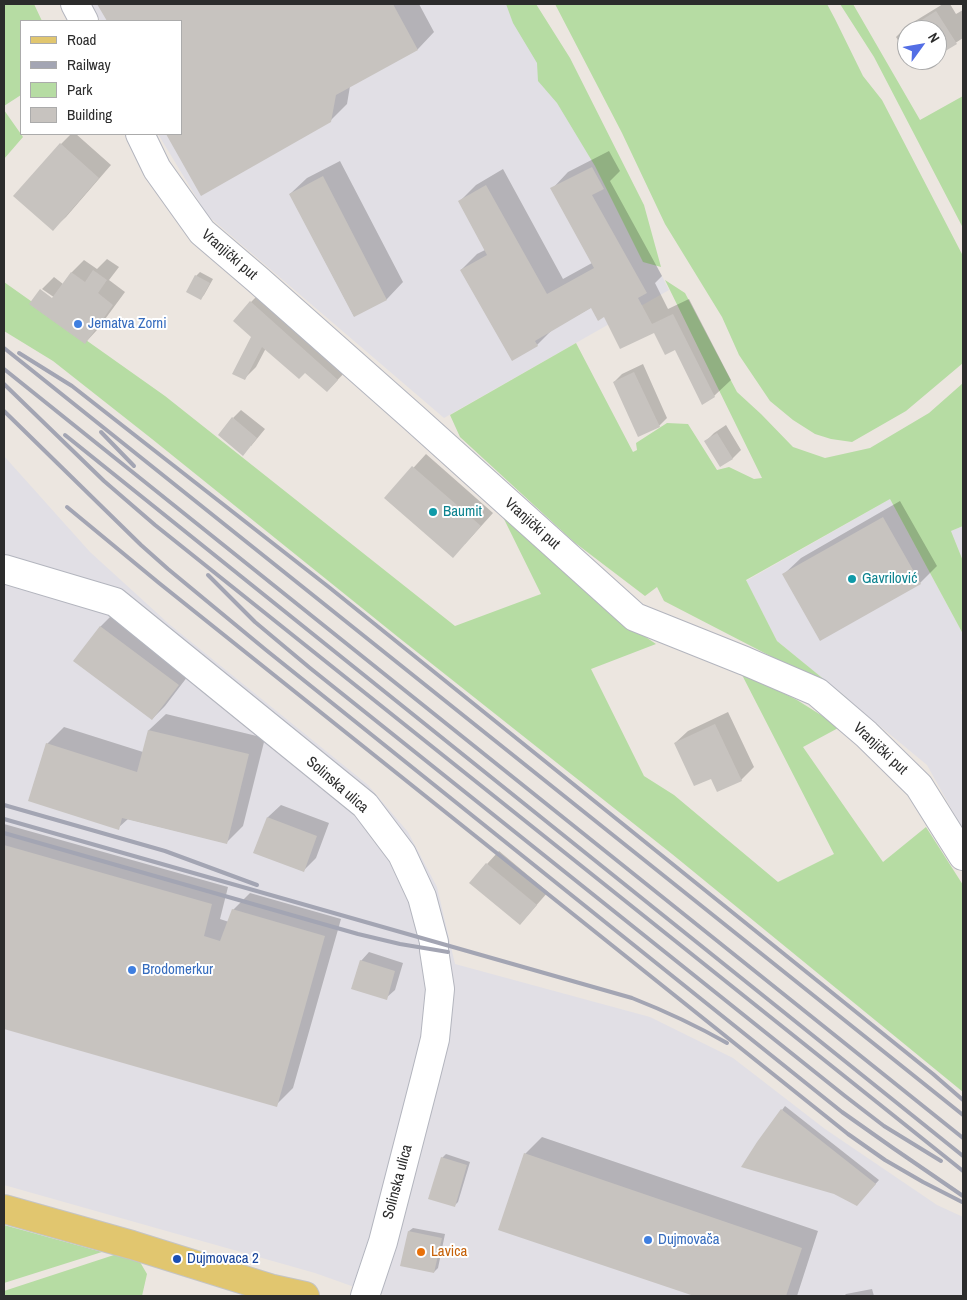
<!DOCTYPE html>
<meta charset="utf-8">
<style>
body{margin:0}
#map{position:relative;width:967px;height:1300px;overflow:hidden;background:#ece6e0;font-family:"Archivo Narrow",sans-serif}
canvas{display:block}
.frame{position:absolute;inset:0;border:5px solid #2c2c2c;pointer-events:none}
.legend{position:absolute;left:20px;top:20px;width:162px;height:115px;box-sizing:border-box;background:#fff;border:1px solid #ababab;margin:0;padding:6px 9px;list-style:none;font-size:15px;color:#2c2c2c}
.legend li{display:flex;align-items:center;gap:10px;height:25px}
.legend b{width:25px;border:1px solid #ababab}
.north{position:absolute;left:897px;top:20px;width:50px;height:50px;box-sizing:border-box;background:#fff;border:1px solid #ababab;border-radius:50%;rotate:58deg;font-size:14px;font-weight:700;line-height:20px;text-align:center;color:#2c2c2c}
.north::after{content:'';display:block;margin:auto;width:18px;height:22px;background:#536ee5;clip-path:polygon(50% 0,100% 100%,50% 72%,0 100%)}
</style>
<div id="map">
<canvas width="967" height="1300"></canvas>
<div class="frame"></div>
<ul class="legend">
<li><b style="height:6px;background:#e1c66f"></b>Road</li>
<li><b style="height:6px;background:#a3a5b3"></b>Railway</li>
<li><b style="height:14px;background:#b6dca3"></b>Park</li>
<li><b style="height:14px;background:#c7c3bf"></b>Building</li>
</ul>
<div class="north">N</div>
</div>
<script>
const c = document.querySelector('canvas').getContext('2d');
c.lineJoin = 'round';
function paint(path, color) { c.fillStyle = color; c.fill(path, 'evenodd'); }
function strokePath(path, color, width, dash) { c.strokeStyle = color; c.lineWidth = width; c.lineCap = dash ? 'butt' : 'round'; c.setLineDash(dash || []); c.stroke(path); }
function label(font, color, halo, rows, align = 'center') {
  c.font = font + ' "Archivo Narrow",sans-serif'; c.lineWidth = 4; c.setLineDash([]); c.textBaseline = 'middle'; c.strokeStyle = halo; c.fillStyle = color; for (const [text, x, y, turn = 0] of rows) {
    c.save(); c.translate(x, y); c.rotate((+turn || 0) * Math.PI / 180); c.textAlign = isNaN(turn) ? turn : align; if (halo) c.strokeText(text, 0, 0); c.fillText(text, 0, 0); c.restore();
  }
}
const industrial = new Path2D(`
 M92,4H526L567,88L669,290L444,418L207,215L158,134H181V21H100Z
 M4,456L90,552L169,624L368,785L408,832L437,887L455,964L650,1017L733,1058L825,1129L937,1205L963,1217V1296H389L360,1289L315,1273L4,1185Z
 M890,499L963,634V689L961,693L963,696V830L927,765L777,641L746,581Z
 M963,526V561L951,531Z`);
const green = new Path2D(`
 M4,4H34L42,21H21V95L4,106Z
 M506,4H536L570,58L644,205L661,267L643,262L595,166L557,103L538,81L537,63L513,23Z
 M555,4H827L835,19L863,76L882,100L963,256V363L906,411L852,442L831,439L815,434L793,420L770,401L739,355L722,317L665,224L622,133Z
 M840,4H853L920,120L963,96V228L874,57Z
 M4,110L23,137L4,159Z
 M665,280L685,293L737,392L761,414L793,447L825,458L870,448L929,413L963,383V526L951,531L963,561V634L890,499L746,580L777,641L848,699L807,675L664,601L657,587L645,596L574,542L460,437L450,415L576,343L633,452L637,450L636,443L667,423L688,424L717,470L729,467L754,479L762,478Z
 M4,282L165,396L455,626L541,594L503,517L628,625L656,644L591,669L644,776L674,795L778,882L834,854L740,671L797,700L840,727L803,747L883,862L926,827L963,885V1092L672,854L398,637L152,439L53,361L4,331Z
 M4,1225L102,1252L4,1283Z
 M117,1254L140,1262L147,1274L142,1296H4V1291Z`);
const shadow = new Path2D(`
 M98,4H419L434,32L418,49L350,86L347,104L330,121L202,194L168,134H181V21H108Z
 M943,4H950L956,14L963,10V38L937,55V30H907V54L896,37L907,26Z
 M910,60H928L915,68Z
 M71,134H76L111,165L66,217L53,229L61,144Z
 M609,151L620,171L610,181L662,276L655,283L668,309L689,299L731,380L714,396L675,348L655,331L592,307L553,329L537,345L461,270L477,254L485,250L460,201L476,185L503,169L563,279L592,263L552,189L568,172Z
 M340,161L403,282L387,299L354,316L290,194L307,178Z
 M107,259L119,267L109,280L125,292L97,330L85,343L56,302L58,300L42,289L54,277L63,284L72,272L84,260L97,269Z
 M200,272L213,279L204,295L201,298L196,276Z
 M262,291L349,368L327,391L305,371L266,348L256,367L244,379L253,336L251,302Z
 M643,364L667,418L659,426L614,382L622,374Z
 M241,410L265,429L251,446L233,418Z
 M726,425L741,450L733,458L721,465L706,441L714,433Z
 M426,454L493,513L465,544L386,498Z
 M900,501L937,566L920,583L784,574L801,558Z
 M113,614L191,672L165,706L152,719L75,661L101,626Z
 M728,712L754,767L741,780L711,777L675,743L688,731Z
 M166,714L265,738L243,826L226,843L128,819L118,828L47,744L64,727L143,752L149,730Z
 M281,805L329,823L316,858L303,871L255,852L268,817Z
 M4,824L228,887L220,919L229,922L233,910L250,893L341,919L293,1088L276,1105L4,1028Z
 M499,851L548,892L520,924L487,864Z
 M369,952L403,963L395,990L386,998L361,961Z
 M785,1106L879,1180L861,1200L782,1110Z
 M542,1137L818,1231L797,1296H698L500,1229L525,1154Z
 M446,1154L470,1162L458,1202L454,1206L442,1158Z
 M413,1228L445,1234L438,1268L434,1272L409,1231Z
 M872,1289L874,1296H844L846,1294Z`);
const building = new Path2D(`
 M97,4H393L418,50L336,95L331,122L201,196L166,134H181V21H107Z
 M936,11L957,44L937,56V30H906Z
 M60,143L99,178L53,231L13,196Z
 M592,167L604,189L592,195L647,293L638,298L652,324L673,314L715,397L702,405L675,350L665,355L654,333L620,349L604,317L598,321L591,308L535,341L538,346L512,361L460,270L487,255L458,201L486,185L547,294L594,268L550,188Z
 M323,176L387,300L354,317L289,194Z
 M93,270L107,280L98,293L113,305L85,344L29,304L40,289L52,298L71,272L85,282Z
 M195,275L210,283L201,300L186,292Z
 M250,301L338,380L327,392L305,373L299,379L262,347L245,380L232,374L251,337L233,321Z
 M634,372L660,427L638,437L613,382Z
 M232,417L257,438L243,456L218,435Z
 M717,433L733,459L720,467L704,441Z
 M412,466L481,526L453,558L384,498Z
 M883,517L921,584L820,641L782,574Z
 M100,626L179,685L152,720L73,661Z
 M715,724L742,781L717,792L711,779L694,786L674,743Z
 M148,730L249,754L227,844L122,818L119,830L28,801L46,743L137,772Z
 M267,817L317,836L304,872L253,853Z
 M4,845L212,904L204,936L220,941L232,909L325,936L277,1107L4,1029Z
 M486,863L537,905L520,925L469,883Z
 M360,960L395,971L387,1000L351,989Z
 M781,1109L876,1184L857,1206L834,1194L741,1167L757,1142Z
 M524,1153L802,1248L786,1296H694L498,1230Z
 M441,1157L467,1165L455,1207L428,1199Z
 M408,1231L442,1238L434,1273L400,1266Z`);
const minor = new Path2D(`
 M75,4L84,21
 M140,134L157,169L202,232L257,279L414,418L635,617L745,661L817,692L866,734L919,786L963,856
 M4,569L115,602L365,805L402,854L422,897L434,942V950L440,989L435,1039L425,1079L383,1242L365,1296`);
const major = new Path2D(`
 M4,1209L132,1245L273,1289L305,1296`);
const rail = new Path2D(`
 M4,348L963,1115
 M19,353L72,386L330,588L933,1074L963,1100
 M4,369L963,1138
 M4,384L104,481L155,525L963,1171
 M4,411L141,545L168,569L266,650L842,1112L893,1148L963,1196
 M101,432L134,466
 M65,435L963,1156
 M67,507L159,583L848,1134L885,1160L923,1182L962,1202
 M208,575L255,622L310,668L845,1096L884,1126L941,1161
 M4,805L165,851L257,885
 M4,819L632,998C665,1011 697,1026 727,1043
 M4,833L358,934L400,944L448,952`);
const markers = [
 [78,324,5,"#3f7fe0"],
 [433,512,5,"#0f9aa8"],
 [852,579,5,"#0f9aa8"],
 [132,970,5,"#3f7fe0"],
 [648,1240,5,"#3f7fe0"],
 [421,1252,5,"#e8710a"],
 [177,1259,5,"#1a4fb4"]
];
const streetNames = [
 ["Vranjički put",229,255,41],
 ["Vranjički put",532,524,42],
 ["Vranjički put",880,749,43],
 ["Solinska ulica",337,785,41],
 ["Solinska ulica",398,1182,-75]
];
const shopNames = [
 ["Jematva Zorni",88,324],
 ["Brodomerkur",142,970],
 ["Dujmovača",658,1240]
];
const cultureNames = [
 ["Baumit",443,512],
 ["Gavrilović",862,579]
];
const foodNames = [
 ["Lavica",431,1252]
];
const transitNames = [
 ["Dujmovaca 2",187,1259]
];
paint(industrial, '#e1dfe5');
paint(green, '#b6dca3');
paint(shadow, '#0003');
paint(building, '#c7c3bf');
strokePath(minor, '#b3b5be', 30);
strokePath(major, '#c4c4c4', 30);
strokePath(minor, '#fff', 28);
strokePath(major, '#e1c66f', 28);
strokePath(rail, '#a3a5b3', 4);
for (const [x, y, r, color] of markers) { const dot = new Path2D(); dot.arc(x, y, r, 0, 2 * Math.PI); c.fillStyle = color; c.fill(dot); strokePath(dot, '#fff', 2); }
label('15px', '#2c2c2c', '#fff', streetNames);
label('15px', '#366cbe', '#fff', shopNames, 'left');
label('15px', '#0d838f', '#fff', cultureNames, 'left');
label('15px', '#c56008', '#fff', foodNames, 'left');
label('15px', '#164399', '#fff', transitNames, 'left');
</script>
